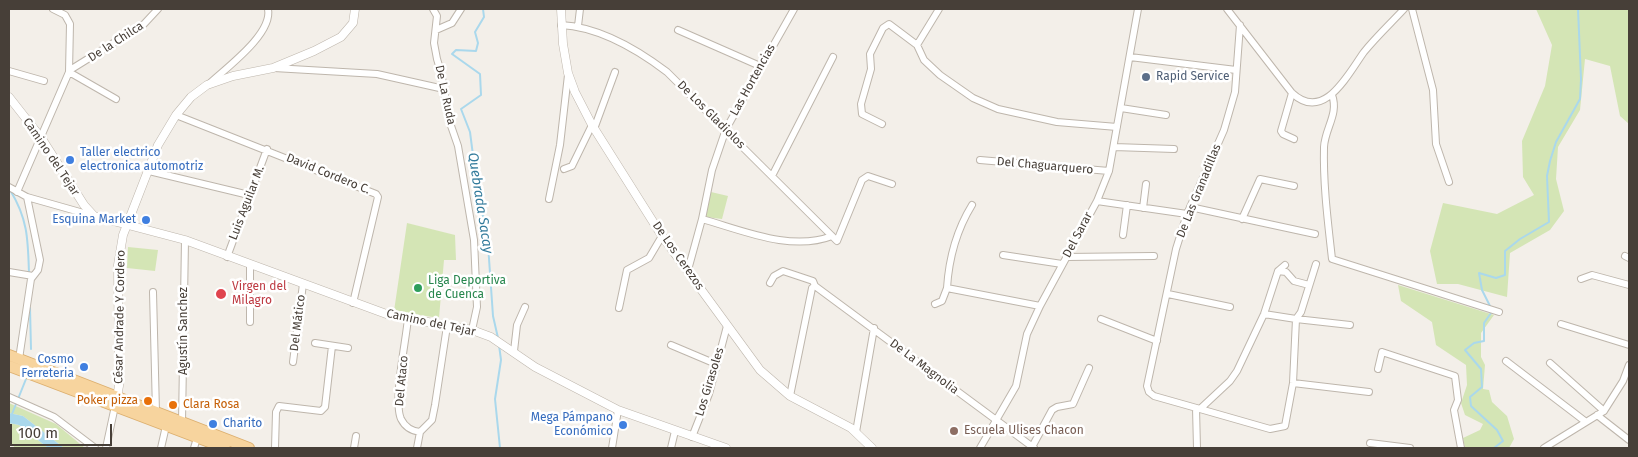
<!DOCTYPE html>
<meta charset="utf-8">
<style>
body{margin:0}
#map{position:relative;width:1638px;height:457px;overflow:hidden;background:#f3efe9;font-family:"Fira Sans",sans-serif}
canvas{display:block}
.frame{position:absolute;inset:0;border:10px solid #473f38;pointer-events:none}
.scale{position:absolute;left:10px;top:424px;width:102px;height:22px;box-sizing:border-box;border:2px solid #473f38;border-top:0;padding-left:6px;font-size:15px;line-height:18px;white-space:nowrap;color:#473f38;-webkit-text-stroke:4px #fff;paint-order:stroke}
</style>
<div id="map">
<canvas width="1638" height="457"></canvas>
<div class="frame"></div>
<div class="scale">100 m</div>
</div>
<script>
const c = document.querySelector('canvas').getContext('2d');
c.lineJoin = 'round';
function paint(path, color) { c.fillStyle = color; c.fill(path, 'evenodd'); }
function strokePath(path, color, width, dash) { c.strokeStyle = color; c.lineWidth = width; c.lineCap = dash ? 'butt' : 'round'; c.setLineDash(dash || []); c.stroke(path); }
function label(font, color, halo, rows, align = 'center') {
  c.font = font + ' "Fira Sans",sans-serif'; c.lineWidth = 5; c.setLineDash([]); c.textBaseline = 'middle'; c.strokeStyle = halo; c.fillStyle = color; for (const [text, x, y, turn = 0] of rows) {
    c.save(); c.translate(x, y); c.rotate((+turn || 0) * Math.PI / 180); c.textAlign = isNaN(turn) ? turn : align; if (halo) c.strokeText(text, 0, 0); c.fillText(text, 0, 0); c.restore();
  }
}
const green = new Path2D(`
 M1536,9H1629V124L1620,116L1610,66L1585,59L1580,110L1558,147L1556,179L1564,211L1550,230L1510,253L1507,297L1458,284H1437L1430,251L1443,203L1497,214L1534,195L1523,177L1522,141L1545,86L1552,45Z
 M711,192L728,196L722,219L706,217Z
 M407,223L455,235L456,260H444L439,318L394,311Z
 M128,247L158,250L155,271L127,268Z
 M1398,285L1494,315L1481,333V357L1485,365L1483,389L1489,390L1492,402L1507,416L1514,439L1509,448H1465L1463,438L1480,430L1483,424L1465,415L1461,403L1467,385L1466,365L1436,345L1432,322L1401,301Z
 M9,403L56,424L85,448H64L23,416L9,413Z
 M9,423L19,425L48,448H15L9,440Z`);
const water = new Path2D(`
 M9,413L23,416L64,448H48L19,425L9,423Z`);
const stream = new Path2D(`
 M483,9L484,17L475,32L478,43L476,51L456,50L452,54L480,74L481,95L461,109L470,132L479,202L487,230L493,316L498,338
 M10,190C28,219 28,240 29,274
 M1490,306L1482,290L1479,273L1496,278L1505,275V251L1520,239L1549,222L1547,176L1550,161L1556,142L1580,99L1581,79L1578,9
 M30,308L31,349
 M1491,313L1484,323V341L1474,343L1465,350L1481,369L1482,387L1470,397L1471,406L1497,430L1503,441L1494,448
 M499,345L501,360L495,399L500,448
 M12,414L26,379`);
const minor = new Path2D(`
 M433,9L437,16L434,43L437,59L441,72L449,120L458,146L474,240L477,307L472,330
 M1227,9L1292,93C1324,123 1348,74 1364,52C1376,37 1391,23 1404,9
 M1412,9L1433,90L1436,144L1449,182
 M561,25C599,27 638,50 667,72L837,241L862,180L868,176L892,184
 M1240,25L1235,92L1224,130L1187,214L1176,249L1147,386L1149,392L1154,396L1200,409L1230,381L1237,371L1264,314L1278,271L1285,265
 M578,26L580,9
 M436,30L452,23L461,9
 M678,30L760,66
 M917,45L939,9
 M1130,57L1236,70
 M274,68L377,74L444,89
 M70,70L144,24L158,9
 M9,71L44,81
 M69,72L116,99
 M209,84C226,68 273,34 268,9
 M1292,93L1281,131L1283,134L1294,139
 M1332,95C1339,114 1325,128 1324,147C1323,184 1328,223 1332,259L1499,312
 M1121,108L1166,115
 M176,115L376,194L378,197L353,303
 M882,124L862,114L861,104L871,69L870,54L883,28L889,24L917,45L924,60L940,75L973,98L998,109L1057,122L1117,127
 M594,129L615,72
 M1114,147L1174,149
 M980,160L1109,171
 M564,169L572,166L592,125
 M149,171L249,195
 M772,176L833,57
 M9,187L27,197L94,216
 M17,192L69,72L70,24L65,15L53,9
 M549,199L560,145L568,75
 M1097,201L1187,214
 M1190,207L1315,234
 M1143,208L1146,184
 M702,219C742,230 791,252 832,236
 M1242,219L1260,179L1294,186
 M1123,235L1127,205
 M1003,255L1062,264
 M1625,256L1629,258
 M227,257L267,149
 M1066,257L1154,256
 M1316,264L1301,312L1296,319L1350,325
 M250,265V322
 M688,270L702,219L712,170L726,129L794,9
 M1278,271L1286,272L1294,281L1309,285
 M9,272L33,276
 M1581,279L1592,275L1629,285
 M770,283L774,276L783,271L813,281L815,286
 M815,286L1034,448
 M947,288C949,257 956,231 972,205
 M153,292L156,412
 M1168,294L1230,307
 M935,304L942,301L947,288L1040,306
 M619,308L627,270L649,258L662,236
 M408,318C406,341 393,401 401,419C405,427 411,431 420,432
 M1101,319L1157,341
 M1561,324L1629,345
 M315,343L348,348
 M671,345L716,364
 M514,351L517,325L525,307
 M19,359L31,279L38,270L40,260L27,197
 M1506,361L1586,422
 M293,362L303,284
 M1550,363L1604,411
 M1378,369L1382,352L1455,376L1458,400L1454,410L1461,448
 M1293,383L1369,392
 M790,396L812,288L815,286
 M9,397L54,417L95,448
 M1196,408L1197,448
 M1200,409L1270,429L1285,426L1293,383L1296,319L1264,314
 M1597,415L1629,440
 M182,422L185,240
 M856,432L874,328
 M692,437L709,394L727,326
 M1370,443L1410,448
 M1032,447L1052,410L1057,407L1073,404L1089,368
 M106,448L115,406
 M161,448L166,426
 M194,448L197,438
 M275,448L276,412L279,406L321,411L325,407L332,346
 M354,448L356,436
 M417,448L420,432L432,420L435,405L447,326
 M612,448L618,410
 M671,448L675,431
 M980,448L1016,386L1027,334L1040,306L1097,201L1109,171L1138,9
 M1544,448L1604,411L1623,381L1629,365`);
const tertiary = new Path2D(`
 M561,9L563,44L568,73L575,92L592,125L662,236L760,370L790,396L851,428L872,448
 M9,97L42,139L84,205L94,216L185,240L389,315L472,330L491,337L535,367L618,410L726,448
 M116,402L119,386L118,265L123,235L158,145L176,115L191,97L207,85L233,76L273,68L314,51L341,37L353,23L355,9`);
const primary = new Path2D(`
 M9,355L249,448
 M9,366L225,448`);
const markers = [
 [1146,77,5,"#5c6f8a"],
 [70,160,5,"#3f7fe0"],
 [146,220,5,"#3f7fe0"],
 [418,288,5,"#2e9e5b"],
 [221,294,6,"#e0444e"],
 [84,367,5,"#3f7fe0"],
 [148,401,5,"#e8710a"],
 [173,405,5,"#e8710a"],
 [213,424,5,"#3f7fe0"],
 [623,425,5,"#3f7fe0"],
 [954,431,5,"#8d6e63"]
];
const streetNames = [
 ["De la Chilca",116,42,-33],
 ["Las Hortencias",753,80,-61],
 ["De La Ruda",445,95,78],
 ["De Los Gladiolos",711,115,45],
 ["Camino del Tejar",51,157,56],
 ["Del Chaguarquero",1045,166,5],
 ["David Cordero C.",328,174,22],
 ["De Las Granadillas",1199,191,-68],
 ["Luis Aguilar M.",247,203,-69],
 ["Del Sarar",1078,235,-62],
 ["De Los Cerezos",678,256,55],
 ["César Andrade Y Cordero",120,317,-89],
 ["Del Mático",298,323,-83],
 ["Camino del Tejar",431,323,12],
 ["Agustín Sanchez",184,331,-90],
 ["De La Magnolia",924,367,37],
 ["Del Ataco",402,381,-85],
 ["Los Girasoles",710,382,-73]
];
const serviceNames = [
 ["Rapid Service",1156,77]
];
const shopNames = [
 ["Taller electrico",80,153,"left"],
 ["electronica automotriz",80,167,"left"],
 ["Esquina Market",136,220],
 ["Cosmo",74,360],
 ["Ferreteria",74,374],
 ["Mega Pámpano",613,418],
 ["Económico",613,432],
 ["Charito",223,424,"left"]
];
const leisureNames = [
 ["Liga Deportiva",428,281],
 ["de Cuenca",428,295]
];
const healthNames = [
 ["Virgen del",232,287],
 ["Milagro",232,301]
];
const foodNames = [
 ["Poker pizza",138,401],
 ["Clara Rosa",183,405,"left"]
];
const educationNames = [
 ["Escuela Ulises Chacon",964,431]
];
const waterNames = [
 ["Quebrada Sacay",480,203,81]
];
paint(green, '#d4e5b5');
paint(water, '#aad8ec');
strokePath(stream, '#aad8ec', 2);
strokePath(minor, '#beb6ac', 8);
strokePath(tertiary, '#beb6ac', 9);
strokePath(primary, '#dcaf6e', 12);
strokePath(minor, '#fff', 6);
strokePath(tertiary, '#fff', 8);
strokePath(primary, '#f7d49e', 10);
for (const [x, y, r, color] of markers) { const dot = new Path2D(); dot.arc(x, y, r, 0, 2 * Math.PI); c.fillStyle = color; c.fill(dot); strokePath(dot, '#fff', 2); }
label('12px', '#473f38', '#fff', streetNames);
label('12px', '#4e5e75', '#fff', serviceNames, 'left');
label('12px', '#366cbe', '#fff', shopNames, 'right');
label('12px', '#27864d', '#fff', leisureNames, 'left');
label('12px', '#be3a42', '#fff', healthNames, 'left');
label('12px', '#c56008', '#fff', foodNames, 'right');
label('12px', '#785e54', '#fff', educationNames, 'left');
label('italic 14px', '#347c9c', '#fff', waterNames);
</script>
